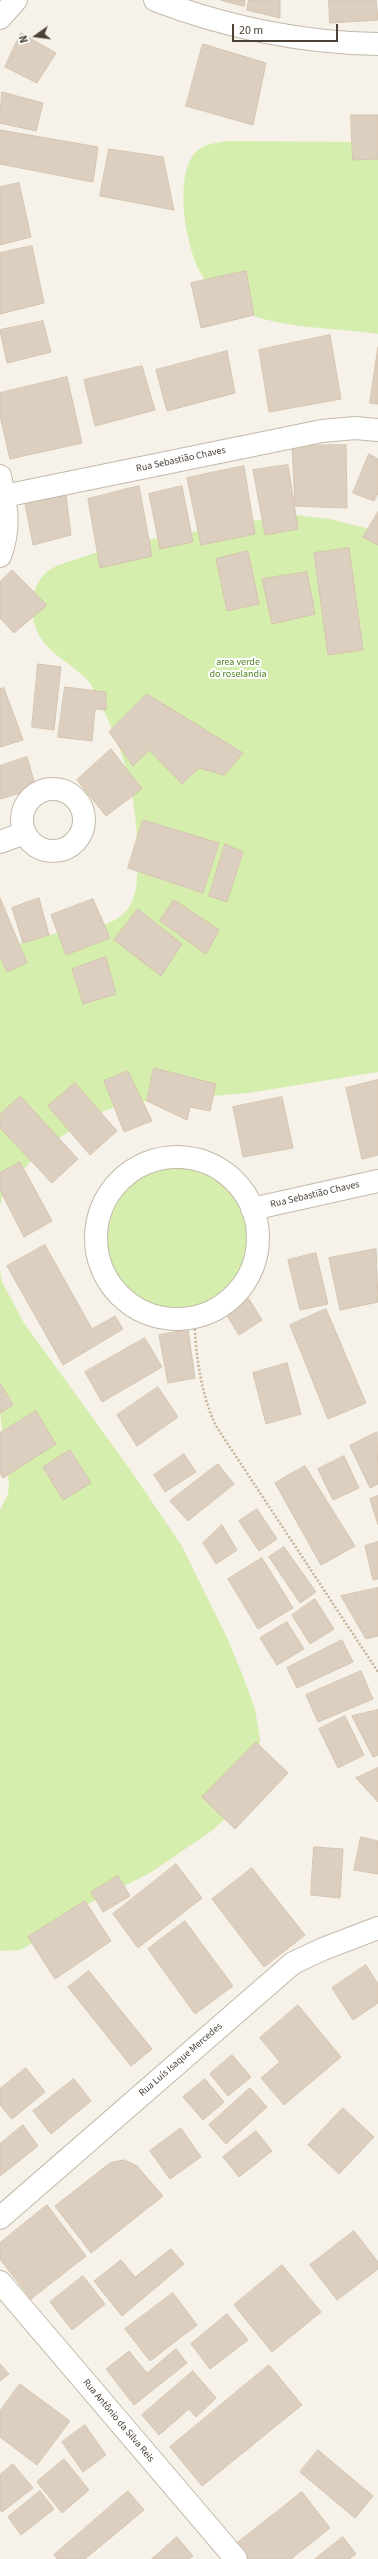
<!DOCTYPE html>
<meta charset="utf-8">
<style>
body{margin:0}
#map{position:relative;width:378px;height:2559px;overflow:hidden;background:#f6f1e9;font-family:"Source Sans 3",sans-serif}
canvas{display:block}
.north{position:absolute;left:16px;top:16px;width:40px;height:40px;-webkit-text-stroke:3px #fff;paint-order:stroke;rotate:256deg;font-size:11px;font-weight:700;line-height:16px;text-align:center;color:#4b4136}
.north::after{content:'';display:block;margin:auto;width:14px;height:18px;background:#4b4136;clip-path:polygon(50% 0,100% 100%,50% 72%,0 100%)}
.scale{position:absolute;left:232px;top:24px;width:106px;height:18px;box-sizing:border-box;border:2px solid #4b4136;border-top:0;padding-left:5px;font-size:12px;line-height:14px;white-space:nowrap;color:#4b4136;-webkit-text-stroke:3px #fff;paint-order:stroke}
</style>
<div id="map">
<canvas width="378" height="2559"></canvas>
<div class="north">N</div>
<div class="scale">20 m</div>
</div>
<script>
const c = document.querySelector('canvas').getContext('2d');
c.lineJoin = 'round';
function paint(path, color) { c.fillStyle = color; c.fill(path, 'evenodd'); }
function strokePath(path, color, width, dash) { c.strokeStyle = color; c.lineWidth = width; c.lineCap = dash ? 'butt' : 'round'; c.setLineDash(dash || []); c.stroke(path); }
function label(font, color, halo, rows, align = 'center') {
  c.font = font + ' "Source Sans 3",sans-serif'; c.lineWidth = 4; c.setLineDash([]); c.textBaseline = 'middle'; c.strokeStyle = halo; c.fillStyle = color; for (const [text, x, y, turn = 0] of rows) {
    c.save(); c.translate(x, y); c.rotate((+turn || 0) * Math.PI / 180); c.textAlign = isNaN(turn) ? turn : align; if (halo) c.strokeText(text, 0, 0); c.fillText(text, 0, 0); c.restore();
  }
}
const green = new Path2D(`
 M227,141L378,142V334C334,327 275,330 236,308C222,300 207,286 200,272C186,246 175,183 192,157C199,145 214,143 227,141Z
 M296,515L329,519L378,531V1072L248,1093L127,1103L101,1112L51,1143L30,1162L2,1197L0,1206V950C16,945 32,939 48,935C71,930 103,931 122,915C141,899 137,869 137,846C137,798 124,752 103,709C98,700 95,689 88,681C74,665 52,656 40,637C28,615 28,588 48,571C56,565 68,562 77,559C118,544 161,537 204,530C235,524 265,518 296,515Z
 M105 1238a73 73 0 1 1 146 0a73 73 0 1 1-146 0Z
 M0,1270L2,1282L24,1323L129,1468L182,1546L228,1640L243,1676L255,1709L260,1739L257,1769L242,1802L213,1830L150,1873L84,1906L54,1932L20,1950L0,1951V1510L8,1494L9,1484L0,1413Z`);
const building = new Path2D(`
 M221,0H245L244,6Z
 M249,0H280V18L247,10Z
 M329,0H376L378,20L330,23Z
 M21,33L56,53L37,83L5,67Z
 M203,44L266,63L253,125L186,106Z
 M2,92L43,103L36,131L0,123Z
 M351,115H378V159L353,160Z
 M0,130L98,147L93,182L0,164Z
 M109,149L163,157L174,210L100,196Z
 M19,183L31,237L0,245V187Z
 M32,246L44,303L0,314V253Z
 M246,271L254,315L201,328L191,283Z
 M43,321L51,352L7,363L0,330Z
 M330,335L341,399L269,412L259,350Z
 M378,347V404L370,403Z
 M227,351L235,393L167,411L156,370Z
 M142,366L155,410L95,426L84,380Z
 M67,377L82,443L10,459L0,416V393Z
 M346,445L347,508L295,506L292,446Z
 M369,454L378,459V493L374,501L353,493Z
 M288,465L298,529L265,535L253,470Z
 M244,466L255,534L201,545L187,478Z
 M139,486L152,556L100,568L88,499Z
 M182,486L193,542L160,549L149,494Z
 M66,495L71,535L33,545L25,503Z
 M378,512V545L363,537Z
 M349,548L363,650L328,655L314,553Z
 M248,551L259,604L227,611L216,559Z
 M12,570L47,605L14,633L0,618V582Z
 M307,572L315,614L272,624L262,579Z
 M38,664L61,667L54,730L32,727Z
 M65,687L106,692V710L95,709L92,741L58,737Z
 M4,688L23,740L0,747V689Z
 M147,694L243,753L224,775L199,768L182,784L149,750L133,766L109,732Z
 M111,749L142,789L106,816L77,780Z
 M27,757L36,788L0,799V766Z
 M143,820L219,843L203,893L128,868Z
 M225,844L243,852L227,902L209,896Z
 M0,898L27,963L7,972L0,957Z
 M39,898L49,935L23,943L12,908Z
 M93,899L110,938L66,955L51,915Z
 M174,900L219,930L206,954L160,921Z
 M138,909L182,944L161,976L114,940Z
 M106,957L116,994L83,1004L72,969Z
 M154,1068L216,1084L210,1111L190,1107L187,1120L147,1101Z
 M128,1071L152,1121L124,1132L104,1081Z
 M378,1080V1155L362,1159L346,1088Z
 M75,1083L117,1131L90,1155L48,1106Z
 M20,1096L78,1159L52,1183L0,1128V1115Z
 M282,1097L293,1148L243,1157L233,1107Z
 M20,1162L52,1221L24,1237L0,1190V1173Z
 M45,1245L92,1329L115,1316L123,1329L63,1365L7,1266Z
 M376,1249L378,1302L340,1310L329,1258Z
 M316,1253L328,1304L300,1310L288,1260Z
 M249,1299L262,1320L239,1335L226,1314Z
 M326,1309L366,1403L328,1419L290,1325Z
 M188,1330L195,1378L168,1383L159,1335Z
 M145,1338L162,1367L102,1402L85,1372Z
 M287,1363L301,1414L266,1424L253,1373Z
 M0,1383L13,1405L0,1413Z
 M158,1387L178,1417L137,1446L117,1415Z
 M36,1411L56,1444L3,1478L0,1473V1433Z
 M377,1432L378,1484L370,1488L350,1446Z
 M70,1450L91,1483L63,1500L43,1467Z
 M184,1454L196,1472L165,1492L154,1475Z
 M344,1456L359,1488L333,1500L318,1469Z
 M218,1464L234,1484L188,1521L170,1501Z
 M305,1466L355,1546L321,1565L275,1483Z
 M378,1496V1525L370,1499Z
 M257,1509L277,1539L259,1551L239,1521Z
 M222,1525L237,1550L216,1564L203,1543Z
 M378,1542V1579L373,1580L365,1546Z
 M284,1547L316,1592L300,1603L269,1557Z
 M262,1558L293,1608L258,1629L228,1579Z
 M378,1588V1636L366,1639L341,1596Z
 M315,1599L334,1629L310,1644L292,1615Z
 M287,1622L304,1649L277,1665L260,1638Z
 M342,1640L353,1662L297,1688L287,1668Z
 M361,1671L373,1699L318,1722L306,1695Z
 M378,1710V1755L373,1757L352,1716Z
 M345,1716L364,1755L338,1768L319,1729Z
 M256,1742L288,1773L235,1829L202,1797Z
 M378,1768V1802L356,1778Z
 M361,1837L378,1841V1874L354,1870Z
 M314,1847L343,1849L340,1898L311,1895Z
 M176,1864L202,1898L138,1948L113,1914Z
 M252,1868L305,1935L264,1967L212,1899Z
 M118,1876L130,1896L103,1912L91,1892Z
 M85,1901L111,1941L55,1979L28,1937Z
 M185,1921L233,1986L195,2014L148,1949Z
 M366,1965L378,1984V2003L353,2020L332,1988Z
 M89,1971L152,2049L131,2066L68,1987Z
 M298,2005L341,2057L284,2105L261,2078L280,2062L260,2038Z
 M232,2055L251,2077L228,2096L210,2074Z
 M26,2068L45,2092L12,2119L0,2105V2089Z
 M74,2079L91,2101L51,2134L33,2111Z
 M205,2079L224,2102L203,2120L183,2097Z
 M250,2088L267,2107L226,2144L209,2125Z
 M343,2108L374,2137L339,2174L308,2145Z
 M23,2125L38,2146L0,2176V2144Z
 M181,2128L201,2157L170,2179L150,2151Z
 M256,2131L272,2151L239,2177L223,2157Z
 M124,2160L137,2166L163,2196L91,2253L55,2206L110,2163Z
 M47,2205L86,2256L31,2299L0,2259V2243Z
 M354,2231L378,2262V2269L337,2300L310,2265Z
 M171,2249L184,2264L122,2316L94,2281L121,2260L135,2277Z
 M282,2265L321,2312L272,2352L234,2305Z
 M83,2276L105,2304L72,2330L50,2302Z
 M173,2293L197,2325L150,2361L125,2329Z
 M227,2314L248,2340L210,2369L191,2344Z
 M176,2349L187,2363L134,2405L106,2369L129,2351L147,2373Z
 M0,2364L9,2374L0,2381Z
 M269,2365L302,2405L202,2486L170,2447Z
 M193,2371L216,2398L196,2417L189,2409L159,2435L142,2415Z
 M20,2384L70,2421L37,2465L0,2437V2411Z
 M85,2425L106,2455L83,2472L62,2442Z
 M318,2450L373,2496L355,2518L300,2472Z
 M64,2459L89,2490L62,2513L37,2482Z
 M13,2464L33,2488L2,2512L0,2510V2475Z
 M40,2491L54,2509L21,2535L8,2517Z
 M128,2491L144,2510L85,2559H57L54,2555Z
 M302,2492L330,2528L291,2559H248L236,2544Z
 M177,2537L193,2556L189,2559H152Z
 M343,2537L356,2554L349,2559H315Z`);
const path = new Path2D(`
 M194,1317C196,1354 200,1392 216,1426L378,1672`);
const street = new Path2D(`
 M155,0C225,27 303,43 378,44
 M0,18L16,0
 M0,476C6,504 11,528 0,556
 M4,496L322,431L355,428L378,430
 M22 820a31 31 0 1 1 62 0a31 31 0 1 1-62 0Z
 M0,842L25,833
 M96 1238a81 81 0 1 1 162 0a81 81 0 1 1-162 0Z
 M252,1209L378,1181
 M0,2218L293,1963L323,1949L378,1928
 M0,2282L236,2559`);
const streetNames = [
 ["Rua Sebastião Chaves",181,460,-12],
 ["Rua Sebastião Chaves",315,1195,-13],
 ["Rua Luís Isaque Mercedes",181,2060,-41],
 ["Rua Antônio da Silva Reis",118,2421,50]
];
const parkNames = [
 ["area verde",238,663],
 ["do roselandia",238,675]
];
paint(green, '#d5eeae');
paint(building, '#dccfc0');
strokePath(building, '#d5c4af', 1);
strokePath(street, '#c3b9aa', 24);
strokePath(path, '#c6b49a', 2.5, [2, 2]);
strokePath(street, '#fff', 22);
label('10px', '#4b4136', '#fff', streetNames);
label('10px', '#4e8422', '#fff', parkNames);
</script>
